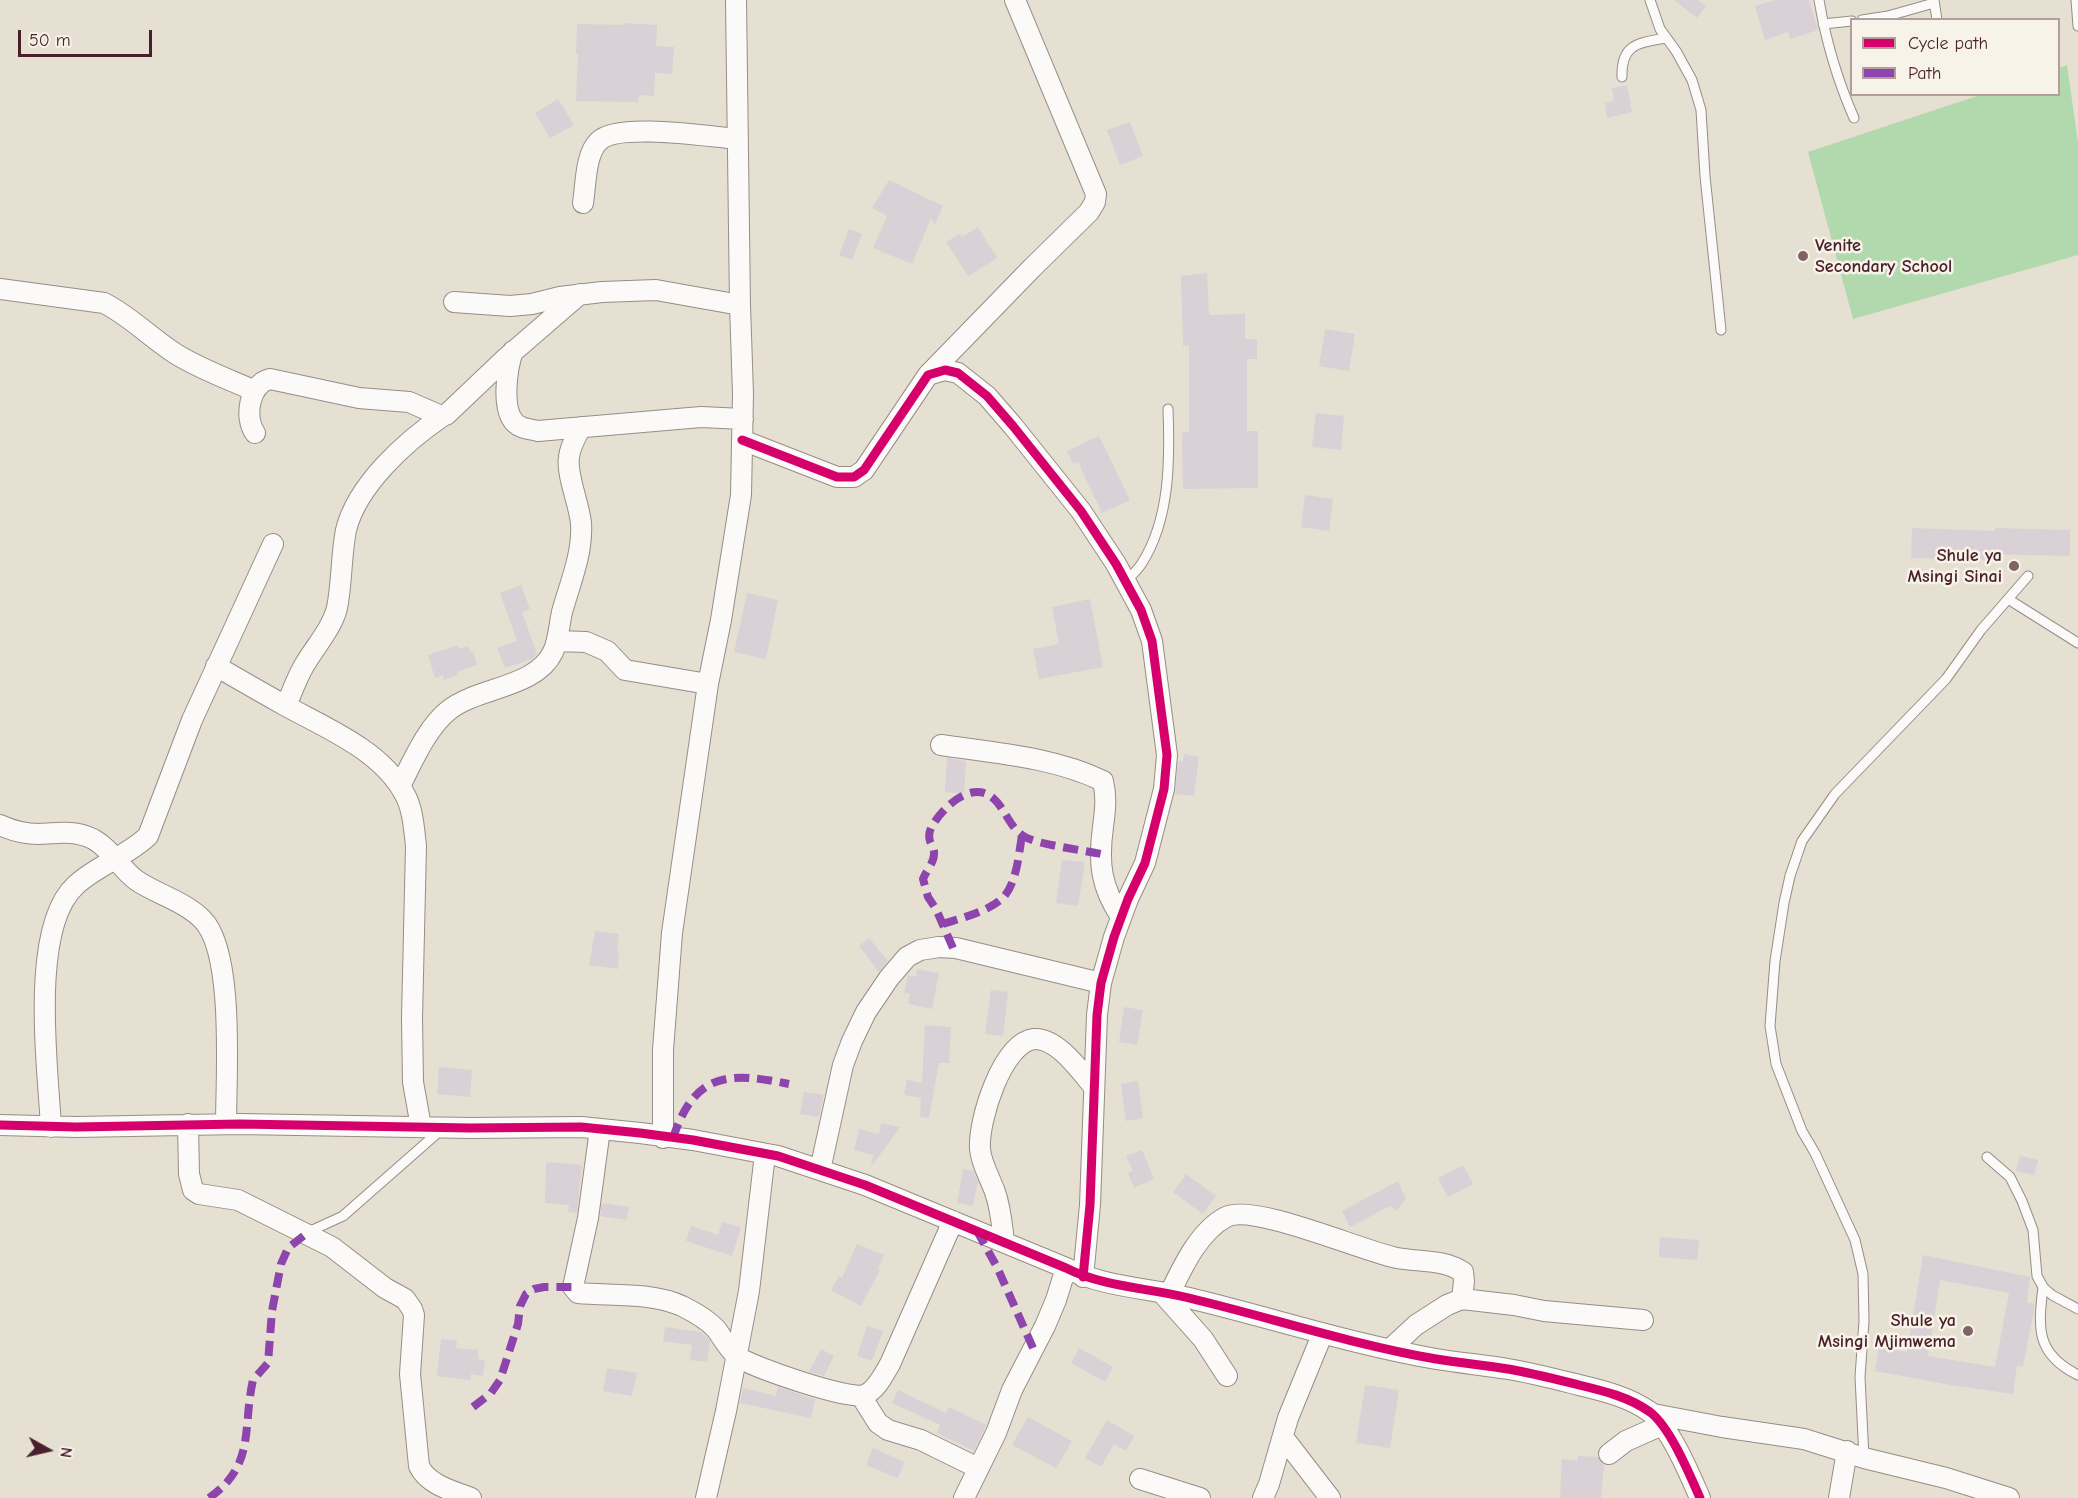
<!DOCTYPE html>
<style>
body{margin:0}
#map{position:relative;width:2078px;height:1498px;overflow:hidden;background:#e5e0d1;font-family:"Comic Neue",sans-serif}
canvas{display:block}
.legend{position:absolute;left:1850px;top:18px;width:210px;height:78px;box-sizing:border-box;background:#f7f3e8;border:2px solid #b29e9c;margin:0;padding:8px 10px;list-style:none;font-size:18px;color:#4a1f2b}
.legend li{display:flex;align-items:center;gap:12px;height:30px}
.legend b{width:30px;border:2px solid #b29e9c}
.north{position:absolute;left:18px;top:1420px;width:60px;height:60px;-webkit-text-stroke:4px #f7f3e8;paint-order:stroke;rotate:98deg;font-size:16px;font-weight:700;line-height:24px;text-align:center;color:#4a1f2b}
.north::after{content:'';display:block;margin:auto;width:21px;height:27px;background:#4a1f2b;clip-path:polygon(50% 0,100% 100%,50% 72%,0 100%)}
.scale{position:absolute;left:18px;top:30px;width:134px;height:27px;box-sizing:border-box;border:3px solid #4a1f2b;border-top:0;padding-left:8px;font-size:18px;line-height:21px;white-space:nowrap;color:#4a1f2b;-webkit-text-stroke:4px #f7f3e8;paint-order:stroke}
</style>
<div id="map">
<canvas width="2078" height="1498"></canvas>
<ul class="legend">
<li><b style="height:8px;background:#d6006c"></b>Cycle path</li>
<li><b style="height:8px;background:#8e44ad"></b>Path</li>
</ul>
<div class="north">N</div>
<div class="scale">50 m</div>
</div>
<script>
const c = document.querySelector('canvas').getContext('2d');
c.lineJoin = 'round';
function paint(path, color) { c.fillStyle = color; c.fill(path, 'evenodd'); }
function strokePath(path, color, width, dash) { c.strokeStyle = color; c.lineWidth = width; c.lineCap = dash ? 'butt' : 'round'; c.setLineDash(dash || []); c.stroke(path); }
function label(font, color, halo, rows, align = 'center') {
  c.font = font + ' "Comic Neue",sans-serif'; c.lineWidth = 5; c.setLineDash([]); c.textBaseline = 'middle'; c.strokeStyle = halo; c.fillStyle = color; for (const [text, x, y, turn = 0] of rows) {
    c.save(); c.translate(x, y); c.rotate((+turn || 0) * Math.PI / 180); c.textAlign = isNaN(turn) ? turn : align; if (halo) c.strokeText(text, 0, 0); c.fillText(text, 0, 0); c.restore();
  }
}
const green = new Path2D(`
 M2067,65L2078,142V255L1853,319L1808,152L1980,95L2058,94L2059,68Z`);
const building = new Path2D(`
 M1674,0H1698L1706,6L1697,18Z
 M1775,0H1809L1818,30L1790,39L1788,32L1765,40L1755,6Z
 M623,23L657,25L656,46L674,47L672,74L655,73L654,96L639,95L638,102L576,101L578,54H576L577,24L623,25Z
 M1627,85L1632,112L1607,118L1605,103L1614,101L1612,88Z
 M558,99L574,125L550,138L535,113Z
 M1130,122L1143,156L1120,165L1107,130Z
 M889,180L943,206L935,224L931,218L912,264L873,248L887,216L872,208Z
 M978,227L997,258L968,276L946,242L960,234L962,237Z
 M849,229L862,234L852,260L839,255Z
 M1207,273L1209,315L1245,314V339H1257V359H1247V431H1258V488L1183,489L1182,433L1189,432V346H1183L1181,276Z
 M1325,329L1355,334L1349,371L1319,366Z
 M1316,413L1344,416L1341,450L1312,447Z
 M1099,436L1130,500L1102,513L1078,462L1073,464L1067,451Z
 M1305,495L1333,499L1329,531L1301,527Z
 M1912,528L1995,531V528L2070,530V556L1985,554V560L1911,558Z
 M521,585L530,609L522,612L537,654L532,659L505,668L497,648L517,641L500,593Z
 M747,593L778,600L766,659L734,652Z
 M1090,599L1103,667L1039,679L1033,649L1059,644L1052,607Z
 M458,645L459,649L468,646L471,653L473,652L477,665L457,672L458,675L444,680L443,675L435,678L428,655Z
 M1184,754L1199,757L1194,796L1175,794L1178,761L1183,762Z
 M947,758L966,761L964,794L945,792Z
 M1062,860L1085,862L1078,906L1056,903Z
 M595,931L619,934L617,953H619L618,969L589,965Z
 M869,938L888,961L879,972L859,946Z
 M917,969L939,973L932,1009L908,1004L910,994L904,993L908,975L916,977Z
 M991,990L1008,992L1003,1036L985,1034Z
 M1124,1007L1143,1010L1137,1045L1119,1042Z
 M925,1025L951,1027L949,1063H939L929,1118L920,1117L921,1098L904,1095L907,1080L922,1083Z
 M439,1067L472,1070L470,1097L437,1094Z
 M1138,1081L1143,1118L1126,1121L1121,1084Z
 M804,1092L824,1095L819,1117L800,1114Z
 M881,1123L900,1127L871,1167L873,1155L854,1150L859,1129L879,1134Z
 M1142,1150L1154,1179L1134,1188L1128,1173L1133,1171L1126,1156Z
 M2020,1156L2038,1160L2034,1175L2016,1171Z
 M546,1162L582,1165L577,1213L568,1212L569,1205L545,1203Z
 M1463,1165L1473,1184L1448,1197L1438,1178Z
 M963,1169L973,1171L978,1181L973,1206L957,1203Z
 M1186,1174L1216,1196L1203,1214L1173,1192Z
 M1398,1181L1406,1199L1396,1211L1390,1206L1350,1227L1342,1211Z
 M602,1203L629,1207L627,1220L600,1216Z
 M722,1222L741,1227L732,1256L686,1241L691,1226L718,1235Z
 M1660,1237L1699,1240L1697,1260L1659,1257Z
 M857,1244L884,1255L878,1269L880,1270L861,1306L831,1290L839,1276L842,1278Z
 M1923,1255L2030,1277L2027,1302L2034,1304V1310L2023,1367L2017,1366L2013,1394L1950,1385L1875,1371L1879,1347L1907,1352ZM1940,1280L2009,1293L1995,1367L1928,1356Z
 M867,1326L883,1331L872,1361L857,1356Z
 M665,1327L701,1332L710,1341L707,1362L690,1360L692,1345L663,1341Z
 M441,1339L457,1341L456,1348L478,1350V1359L485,1360L483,1376L471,1374L470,1380L437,1376Z
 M1079,1348L1113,1367L1105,1382L1071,1363Z
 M821,1349L834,1356L824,1376L809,1372Z
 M607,1368L637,1373L632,1396L603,1391Z
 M1365,1385L1399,1390L1390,1448L1356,1443Z
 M778,1387L815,1399L811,1418L740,1403L743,1388L776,1396Z
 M898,1390L946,1413L949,1407L986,1425L974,1451L937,1433L940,1425L892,1403Z
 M1028,1417L1072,1441L1056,1468L1012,1445Z
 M1107,1420L1134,1436L1126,1451L1114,1444L1101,1467L1085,1458Z
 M873,1448L905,1462L898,1478L866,1465Z
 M1578,1456L1598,1457L1604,1465L1601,1498H1560L1562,1459L1577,1461Z`);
const lane = new Path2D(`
 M1650,0L1660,29L1676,51L1692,80L1701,110L1705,176L1721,330
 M1819,0C1826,42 1837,79 1854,118
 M1934,0L1937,20
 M2076,0L2078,26
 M1862,20L1888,16L1934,3
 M1823,24L1852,21
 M1622,77C1621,44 1638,43 1666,38
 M1127,581C1131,575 1138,570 1142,563C1170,519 1170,460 1168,409
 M2008,599L2078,643
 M1987,1157L2010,1177L2022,1201L2033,1230L2037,1276L2043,1287L2052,1295L2078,1309
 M306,1233L343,1216L442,1129
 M2043,1287C2038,1329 2036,1354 2078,1375
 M1864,1458L1860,1377L1864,1321L1863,1274L1855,1240L1815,1153L1802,1131L1776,1064L1770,1026L1775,961L1784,903L1790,876L1802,841L1835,794L1946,679L1981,630L2028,576`);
const street = new Path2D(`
 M583,203C586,185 585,154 599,141C618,122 711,137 738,139
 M0,289L104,303C130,316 151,338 176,354C200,369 228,379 255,391
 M454,302L510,306L532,304L560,297L602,292L656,290L740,305
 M513,351C507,368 501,409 515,423C521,429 530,429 538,431L701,417L743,419
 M928,375L1032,268L1089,212L1095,202L1096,194L1015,0
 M255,433C244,418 249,384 270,379L359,398L409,402L439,415H446L506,358L580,294
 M742,440L837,477H854L864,470L928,375L945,370L958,373L987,396L1013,426L1081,511L1116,564L1141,610L1152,641L1167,755L1164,789L1145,863L1128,899L1114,937L1101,983L1097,1015L1090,1205L1083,1277
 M557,641L586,642L607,651L625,670L708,684
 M216,666C238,679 261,692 284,705C324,727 381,750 404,793C413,808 414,829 416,846L412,1018L413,1082L421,1127
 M286,706C292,692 297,677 305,664C315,647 332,628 337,608C342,583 341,556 346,530C357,485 406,441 443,416
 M941,745C995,753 1053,757 1103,781C1107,798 1105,811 1103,827C1098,863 1101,887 1121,917
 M400,786C412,763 427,727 449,710C478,687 536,688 553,652C559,639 559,625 562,612C570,583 583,554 581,523C579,503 566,474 569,457C570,446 576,437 581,427
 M0,825C13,831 25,834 39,834C58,833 75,830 93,839C110,848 120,868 136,880C156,894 184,901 202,919C235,951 226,1078 226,1124
 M188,1124L189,1174L193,1190L199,1194L238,1200L332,1247L385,1288L405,1299L412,1309L414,1315L410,1374L419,1466C428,1485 453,1491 471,1498
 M0,1125L76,1127L240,1124L470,1128L581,1127L640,1133L693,1140L778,1156L865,1185L1066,1268C1103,1287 1149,1288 1189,1298C1272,1318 1351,1344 1436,1359C1460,1363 1484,1365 1508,1369C1532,1373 1555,1379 1579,1385C1604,1391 1629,1397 1650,1412C1670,1427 1690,1475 1700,1498
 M51,1127C48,1068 29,927 76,885C98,865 127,856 148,836L192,720L273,544
 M600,1129L588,1218L573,1287L578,1293C612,1296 651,1292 682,1306C694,1312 707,1319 716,1329C723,1338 729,1351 738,1357C755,1368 848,1400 864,1395C876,1391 884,1374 890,1364L953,1221
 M663,1138V1050L672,933L708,684L721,620L741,495L743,394L740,305L736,0
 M820,1170L843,1065L852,1041L866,1012L889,978L907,957L920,950L939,947L956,948L1101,983
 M1004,1242C1002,1225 1001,1209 995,1192C990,1178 981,1163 980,1149C978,1121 1002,1043 1034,1039C1057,1037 1081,1072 1094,1087
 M1161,1292L1203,1339L1227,1376
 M1170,1293C1182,1268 1199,1231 1226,1217C1253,1203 1362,1251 1397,1258C1419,1262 1443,1259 1463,1272L1464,1281L1462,1299
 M1390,1349L1416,1325L1447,1305L1462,1299L1514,1305L1544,1311L1643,1320
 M861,1396L878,1423L888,1430L921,1440L978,1468
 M1653,1414L1722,1427L1804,1439L1864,1458L1946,1478L2009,1498
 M1283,1437L1330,1498
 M1609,1454L1626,1441L1662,1425
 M1140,1479L1200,1498
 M706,1498L726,1411L749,1291L765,1154
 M964,1498L996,1433L1012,1390L1045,1326L1056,1300L1066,1268
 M1263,1498L1269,1484L1288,1418L1322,1335
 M1839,1498L1847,1451`);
const quiet = new Path2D(`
 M943,924C961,918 995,910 1006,894C1017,879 1019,853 1022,835
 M953,948L936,909L928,897L923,879C926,871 934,863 934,854C935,845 925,842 931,828C941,809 971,779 993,798C1005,808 1010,829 1025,837C1040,845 1082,850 1101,854
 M673,1138C695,1071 730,1072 789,1084
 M977,1231L997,1267L1033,1348
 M473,1407L491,1393L500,1380L518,1324L520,1306L526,1294L534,1289L544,1287H573
 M209,1498C256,1465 242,1429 253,1380L268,1363L272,1311L281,1264L288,1248L306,1234`);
const cycleway = new Path2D(`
 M742,440L837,477H854L864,470L928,375L945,370L958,373L987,396L1013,426L1081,511L1116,564L1141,610L1152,641L1167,755L1164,789L1145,863L1128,899L1114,937L1101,983L1097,1015L1090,1205L1083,1277
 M0,1125L76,1127L240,1124L470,1128L581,1127L640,1133L693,1140L778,1156L865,1185L1066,1268C1103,1287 1149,1288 1189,1298C1272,1318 1351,1344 1436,1359C1460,1363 1484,1365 1508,1369C1532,1373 1555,1379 1579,1385C1604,1391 1629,1397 1650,1412C1670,1427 1690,1475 1700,1498`);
const markers = [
 [1803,256,6,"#806365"],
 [2014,566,6,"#806365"],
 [1968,1331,6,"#806365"]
];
const poiNames = [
 ["Venite",1815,246,"left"],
 ["Secondary School",1815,267,"left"],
 ["Shule ya",2002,556],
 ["Msingi Sinai",2002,577],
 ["Shule ya",1956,1321],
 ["Msingi Mjimwema",1956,1342]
];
paint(green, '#b2d9ae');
paint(building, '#d9d1d5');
strokePath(lane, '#968d87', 11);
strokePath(street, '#968d87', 22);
strokePath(lane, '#fbfaf8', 9);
strokePath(street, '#fbfaf8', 20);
strokePath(quiet, '#8e44ad', 8, [15, 8]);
strokePath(cycleway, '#d6006c', 9);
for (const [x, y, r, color] of markers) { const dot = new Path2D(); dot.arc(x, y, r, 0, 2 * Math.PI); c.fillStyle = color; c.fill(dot); strokePath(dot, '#f7f3e8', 2); }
label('bold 18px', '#4a1f2b', '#f7f3e8', poiNames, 'right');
</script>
